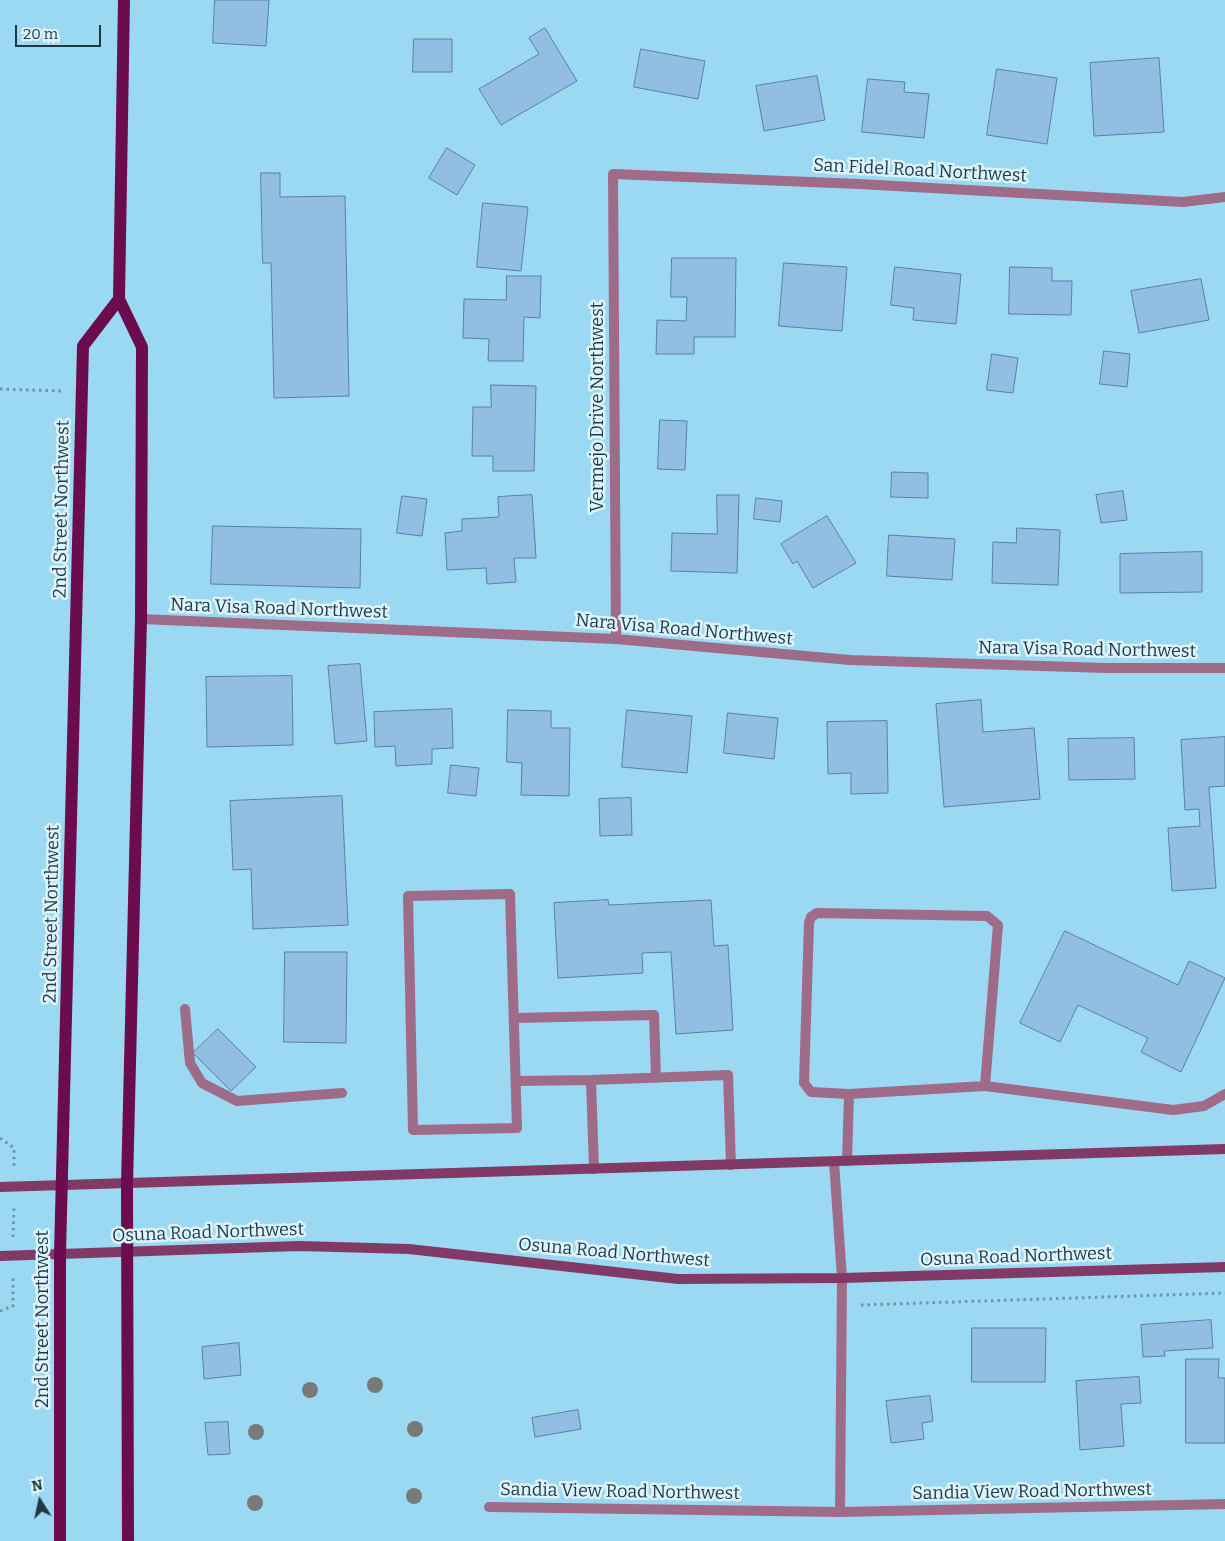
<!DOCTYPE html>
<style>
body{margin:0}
#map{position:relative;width:1225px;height:1541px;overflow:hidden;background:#9bd9f2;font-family:Bitter,serif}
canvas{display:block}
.north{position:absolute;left:15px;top:1476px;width:50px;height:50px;-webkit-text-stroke:4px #dcf4fe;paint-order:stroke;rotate:350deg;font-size:14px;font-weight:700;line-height:20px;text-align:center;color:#1f3842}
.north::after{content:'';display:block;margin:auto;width:18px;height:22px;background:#1f3842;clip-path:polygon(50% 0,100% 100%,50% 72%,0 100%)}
.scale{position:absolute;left:15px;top:25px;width:86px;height:22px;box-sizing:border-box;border:2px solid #1f3842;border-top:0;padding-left:6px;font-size:15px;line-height:18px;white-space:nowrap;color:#1f3842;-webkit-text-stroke:4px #dcf4fe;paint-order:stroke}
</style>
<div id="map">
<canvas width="1225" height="1541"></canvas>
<div class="north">N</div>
<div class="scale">20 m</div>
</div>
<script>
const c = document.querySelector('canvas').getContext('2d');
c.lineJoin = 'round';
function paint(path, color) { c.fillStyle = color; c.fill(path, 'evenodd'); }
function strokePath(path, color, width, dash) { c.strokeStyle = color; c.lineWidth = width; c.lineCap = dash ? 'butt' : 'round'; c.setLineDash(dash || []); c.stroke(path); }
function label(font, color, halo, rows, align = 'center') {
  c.font = font + ' Bitter,serif'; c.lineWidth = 5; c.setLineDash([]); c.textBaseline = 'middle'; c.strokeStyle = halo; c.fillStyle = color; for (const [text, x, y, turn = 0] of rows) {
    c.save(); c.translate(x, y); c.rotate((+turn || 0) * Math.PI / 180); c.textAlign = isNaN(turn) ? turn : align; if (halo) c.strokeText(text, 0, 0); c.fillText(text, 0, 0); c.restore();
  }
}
const building = new Path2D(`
 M215,0H269L266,46L213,43Z
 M545,28L577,81L501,125L479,89L539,54L529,38Z
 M414,39H452V72H413Z
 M641,49L705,61L698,99L634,87Z
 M1159,58L1164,132L1094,136L1090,63Z
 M997,69L1057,78L1047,144L987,135Z
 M817,76L825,120L764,131L756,86Z
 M868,79L905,82L904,92L929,94L924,138L862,132Z
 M447,148L475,165L457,195L429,178Z
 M261,173H280V197L345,196L349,396L274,398L271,263H263Z
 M483,203L528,207L521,271L477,267Z
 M672,258H736L735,337H694V354H656L657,320L686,321L687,297H671Z
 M784,263L847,267L842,331L779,326Z
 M895,267L961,274L956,324L913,320L914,308L891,305Z
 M1010,267L1052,268V281H1072L1071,315L1009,314Z
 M507,276H541L540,318L524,317L523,361H488L489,339L463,338L464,299L506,300Z
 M1201,279L1209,320L1139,333L1131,291Z
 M1104,351L1130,354L1127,387L1100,384Z
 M992,354L1018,358L1013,393L987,390Z
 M491,385L536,386L534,471H493V456H472L473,407H491Z
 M660,420L687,421L685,470L658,469Z
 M892,472L928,473V498L891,497Z
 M1123,491L1127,520L1101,523L1096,495Z
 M532,495L536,558H514L516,582L487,584L486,568L447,570L445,533L462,531V519L499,517L498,497Z
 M717,495H739L737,573L671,571L672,533L717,534Z
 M402,496L427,499L422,536L397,533Z
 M756,498L782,501L780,522L754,519Z
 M827,516L856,563L813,588L797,561L793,564L781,544Z
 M213,526L361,529L360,588L211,584Z
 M1017,528L1060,530L1058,585L992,583L993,542L1016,543Z
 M889,535L955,539L952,580L887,576Z
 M1202,552V592L1120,593V554Z
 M360,664L367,741L335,744L328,666Z
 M292,676L293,745L207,747L206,677Z
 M981,700L983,732L1034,728L1040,799L944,807L936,704Z
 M452,709L453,748L432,749V764L396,766L395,746L375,747L374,712Z
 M508,710L551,711V728H570L569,796L521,795L522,763L507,762Z
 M627,710L692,716L687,773L622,767Z
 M728,713L778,718L774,759L724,753Z
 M887,721L888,793L851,794V773L828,774L827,722Z
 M1225,737V786L1209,787L1216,888L1172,891L1168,828L1200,826L1199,809L1185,810L1181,740Z
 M1134,738L1135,779L1069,780L1068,739Z
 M451,765L479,768L476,796L448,793Z
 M342,796L348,925L253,929L251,869L233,870L230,801Z
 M631,798L632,835L600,836L599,799Z
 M608,900L609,905L711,900L714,946L728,945L733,1030L676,1034L671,952L642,953L643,973L558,978L554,903Z
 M1065,931L1178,985L1189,961L1225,978L1181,1072L1141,1052L1148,1038L1078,1005L1060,1042L1020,1023Z
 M285,952H347L346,1043L284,1042Z
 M218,1029L256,1067L231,1091L193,1053Z
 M1211,1320L1213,1348L1164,1351L1165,1356L1143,1357L1141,1325Z
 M972,1328H1046L1045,1382H972Z
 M239,1343L241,1375L204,1379L202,1347Z
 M1186,1359H1219L1218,1378H1225V1443H1186Z
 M1139,1377L1141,1403L1121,1404L1124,1446L1080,1450L1076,1381Z
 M930,1396L933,1421L922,1423L924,1439L891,1443L886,1401Z
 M578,1410L581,1429L535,1437L532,1418Z
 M228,1422L230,1454L208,1455L205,1423Z`);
const path = new Path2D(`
 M0,389L62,391
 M0,1138L14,1148V1167
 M13,1237L14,1205
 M861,1305L1225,1293
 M0,1311L13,1306V1275`);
const lane = new Path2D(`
 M510,894L517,1128L413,1130L408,896Z
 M185,1009L190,1063L202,1083L237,1101L342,1093
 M514,1018L654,1015L656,1078
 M516,1081L591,1080
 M985,1086L998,925L987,916L817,913L811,917L809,923L804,1083L811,1092L849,1094L985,1086L1173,1110L1204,1106L1225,1094
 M847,1161L849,1094
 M594,1169L591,1080L728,1075L731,1165`);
const street = new Path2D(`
 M141,619L616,639L850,660L1106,668H1225
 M616,639L613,174L859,184L1183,202L1225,197
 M834,1162L842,1278L840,1512
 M489,1507L840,1512L1225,1504`);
const secondary = new Path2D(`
 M0,1187L1225,1149
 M0,1256L299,1246L409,1249L678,1279L842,1278L1225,1267`);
const primary = new Path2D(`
 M124,0L119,299L142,347L141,619L127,1184L128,1541
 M60,1541V1253L83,346L119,299`);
const trees = [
 [375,1385],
 [310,1390],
 [415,1429],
 [256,1432],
 [414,1496],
 [255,1503]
];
const streetNames = [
 ["San Fidel Road Northwest",920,171,3],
 ["Vermejo Drive Northwest",598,407,-90],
 ["2nd Street Northwest",62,509,-89],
 ["Nara Visa Road Northwest",279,609,2],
 ["Nara Visa Road Northwest",684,630,5],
 ["Nara Visa Road Northwest",1087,650,1],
 ["2nd Street Northwest",52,914,-89],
 ["Osuna Road Northwest",208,1233,-2],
 ["Osuna Road Northwest",614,1253,5],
 ["Osuna Road Northwest",1016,1257,-2],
 ["2nd Street Northwest",43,1319,-90],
 ["Sandia View Road Northwest",620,1492,1],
 ["Sandia View Road Northwest",1032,1492,-1]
];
paint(building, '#92bee4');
strokePath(building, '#5781a4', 1);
strokePath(path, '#6897aa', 3, [2.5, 4]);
strokePath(lane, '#9e6c88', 10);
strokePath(street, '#9e6c88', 10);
strokePath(secondary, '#813a66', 10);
strokePath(primary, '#6a0c4e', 12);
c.fillStyle = '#787a79';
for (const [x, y] of trees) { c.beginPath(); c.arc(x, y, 8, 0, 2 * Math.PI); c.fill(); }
label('18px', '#1f3842', '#dcf4fe', streetNames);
</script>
